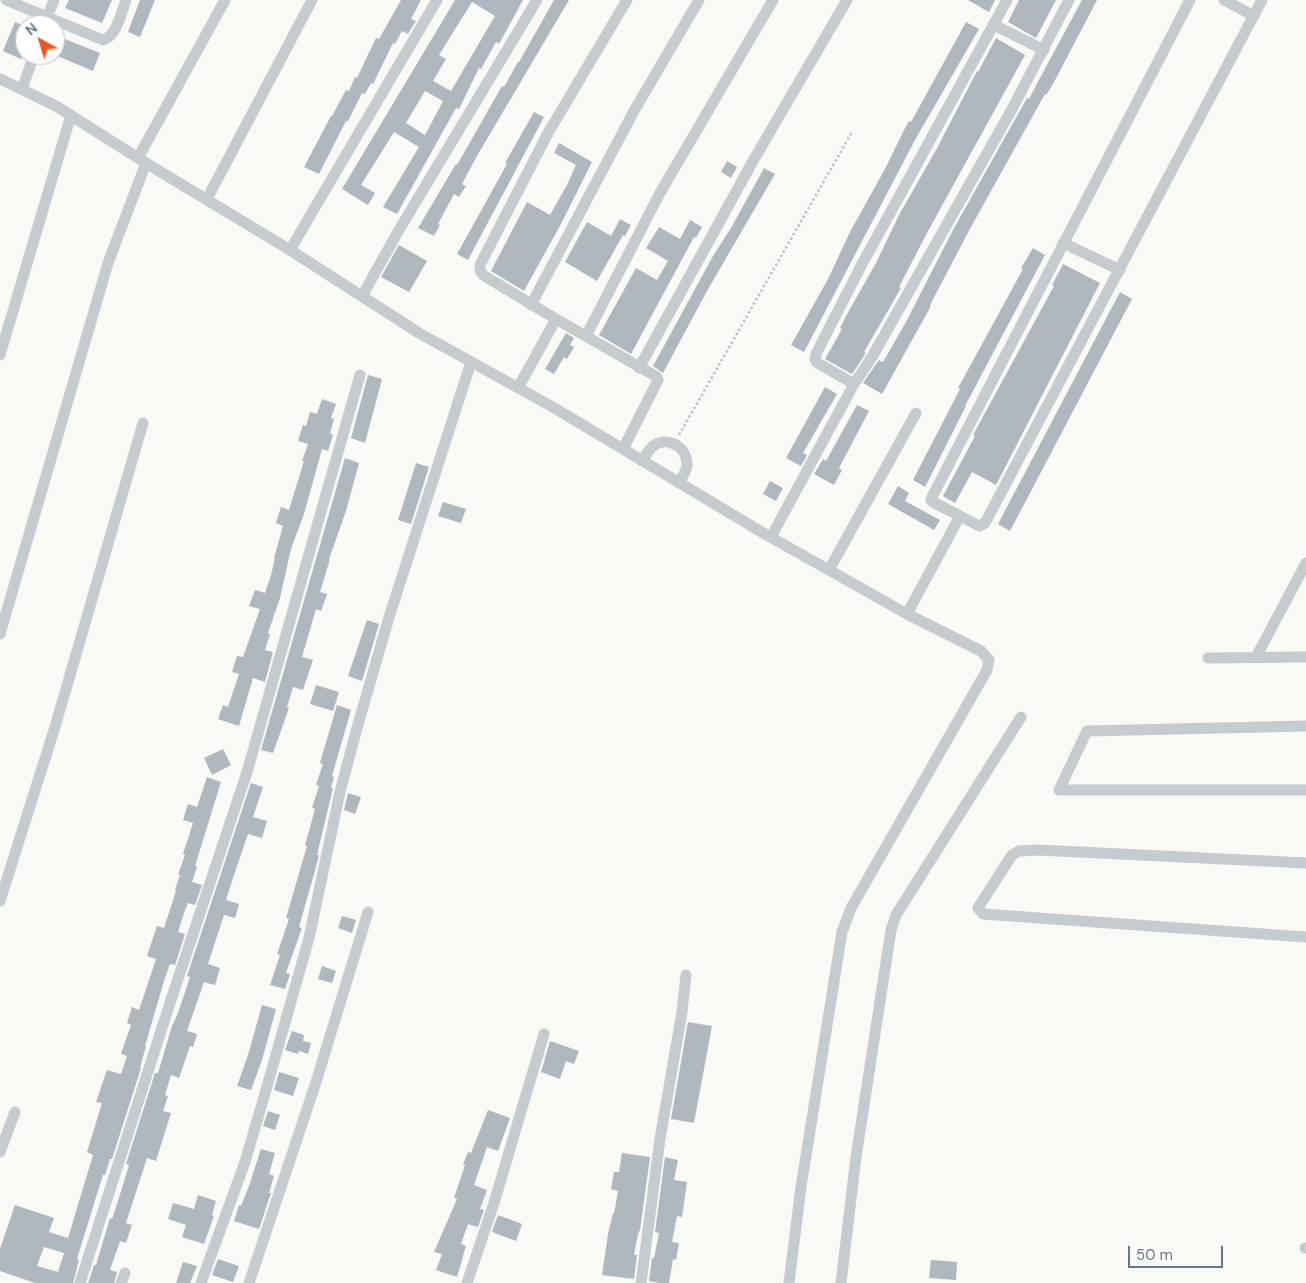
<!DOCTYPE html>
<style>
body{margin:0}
#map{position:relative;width:1306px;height:1283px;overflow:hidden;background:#f9f9f6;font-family:"DM Sans",sans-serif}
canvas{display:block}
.north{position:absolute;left:15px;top:15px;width:50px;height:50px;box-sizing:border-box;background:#fff;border:1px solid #c1c9d0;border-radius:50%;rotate:321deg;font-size:14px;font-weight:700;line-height:20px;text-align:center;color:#65798a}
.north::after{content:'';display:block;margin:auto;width:18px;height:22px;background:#f5531a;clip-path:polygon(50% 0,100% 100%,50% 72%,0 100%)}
.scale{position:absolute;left:1128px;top:1246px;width:95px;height:22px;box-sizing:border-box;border:2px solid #65798a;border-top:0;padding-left:6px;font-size:15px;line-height:18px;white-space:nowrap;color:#65798a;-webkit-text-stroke:4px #fff;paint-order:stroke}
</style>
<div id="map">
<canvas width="1306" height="1283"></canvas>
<div class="north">N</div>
<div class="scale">50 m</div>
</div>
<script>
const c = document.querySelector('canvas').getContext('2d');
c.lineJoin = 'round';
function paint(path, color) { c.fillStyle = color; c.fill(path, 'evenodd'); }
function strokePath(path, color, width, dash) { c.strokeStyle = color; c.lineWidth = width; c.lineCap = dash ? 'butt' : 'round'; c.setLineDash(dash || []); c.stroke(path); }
const building = new Path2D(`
 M69,0H112L102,23L65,8Z
 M140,0H155L140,37L128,32Z
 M401,0H421L411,19L416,21L408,34L402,31L395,44L393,43L373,84L371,83L365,94L362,93L348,121H346L319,174L304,167L331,116H332L346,90L349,91L355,77L357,78L376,38L379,39Z
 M455,0H523L499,44L496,42L481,69L479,68L459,109L456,108L397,214L383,207L419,147L394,132L361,185L375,193L368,205L342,189ZM472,2L495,16L451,91L433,81L446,59L439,55ZM425,91L443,101L425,135L406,123Z
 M554,0H569L477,156L462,184L466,186L459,197L454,194L438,224L440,225L434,236L418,228L456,164L457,165L502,86L504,87L518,62H519Z
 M968,0H995L989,12Z
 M1019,0H1056L1036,38L1008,22Z
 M1082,0H1097L1053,84L1046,95L1045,94L971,227L930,305L931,306L882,394L863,383L879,360L883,362L906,322L953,230L1027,98L1029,99L1041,76Z
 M15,22L25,26V49L21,59L3,51Z
 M966,22L979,29L915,140L804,352L791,345L828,279L850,232L886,167L903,132L909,121L911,122Z
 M55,35L100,53L93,71L55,55Z
 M996,38L1025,55L927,233L899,287L901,288L864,352L866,353L852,374L825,359L842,329L840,328L846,316L876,263L899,215L936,150L977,71L978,72Z
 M534,112L544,117L468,260L457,254L507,164L505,163Z
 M559,143L592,162L562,222L524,291L491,271L527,202L550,215L567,185L576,165L554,153Z
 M727,161L737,167L731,178L721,172Z
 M764,168L775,174L707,291L663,373L653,366L713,256L731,228Z
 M620,219L631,225L625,236L623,235L597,281L565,262L587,222L611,236Z
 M690,220L702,227L696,238L694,237L631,354L599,335L636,268L657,280L668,261L646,248L659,227L680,239Z
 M399,245L427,261L409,292L381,277Z
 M1033,248L1045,255L965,406H966L925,487L913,480L960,389L958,388L1023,269L1021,268Z
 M1063,264L1100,283L996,485L972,472L955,503L943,496L975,436L973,435L1054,286L1052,285Z
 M1120,292L1132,299L1010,531L998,524Z
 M566,333L574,338L570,345L574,347L567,359L564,357L554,374L545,369Z
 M368,375L382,379L365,443L351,438Z
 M825,387L837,394L803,453L807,455L801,466L786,458Z
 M322,399L336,404L331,418L334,419L330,433L333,435L328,451L322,449L304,514L291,549L280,598L268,633L270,634L265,650L273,652L265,682L253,678L239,726L218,719L223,705L228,707L239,674L232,672L237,656L243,657L260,609L249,606L255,590L265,593L271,575L275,558H274L283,526L276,523L281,507L289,510L304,461H302L308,444L298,441L303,425L306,426L310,412L317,414Z
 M857,405L869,411L839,468L842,470L834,485L814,474L823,459L826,461Z
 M345,458L359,463L346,511L329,559H330L320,592L327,594L321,611L316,609L302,657L313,660L303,690L293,687L287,707L289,708L273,753L261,750Z
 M416,463L429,467L411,524L398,520Z
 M770,481L783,488L776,501L763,494Z
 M898,486L909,493L905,501L940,520L934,530L888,504Z
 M443,502L466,509L461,523L438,516Z
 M367,620L379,624L362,681L348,676Z
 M316,685L339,692L333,711L310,704Z
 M337,705L351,710L332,776L334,777L331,788H333L317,855H319L316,867L299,927L302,928L286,973L290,974L285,989L270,985L280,955L277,954L289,919L286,918L307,846L305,845L315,809L312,808L319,786L316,785L323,764L320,763Z
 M223,749L231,765L212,775L204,758Z
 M207,777L221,782L195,866L197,867L192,882L202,885L195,905L188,903L184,913L178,932L185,934L175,965L170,964L164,981L145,1046H146L140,1068H141L112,1159H110L105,1175H103L96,1197L77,1259L79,1260L73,1283H35L0,1271V1249L15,1205L54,1218L49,1232L68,1238L93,1155L87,1152L102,1103L96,1102L107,1070L121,1074L127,1056L121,1054L131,1025L127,1023L132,1007L139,1010L156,959L147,956L157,926L164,928L176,891L175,890L180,875H178L185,855L183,854L193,823L183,820L188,804L197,807ZM44,1247L64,1253L58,1272L37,1266Z
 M251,783L263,787L253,817L267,821L262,838L248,834L233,878L226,900L239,904L235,918L224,915L208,964L220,968L215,985L204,982L187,1031L197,1034L193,1047L190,1046L179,1078L171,1075L165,1095L168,1096L163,1111L171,1113L156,1161L147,1158L126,1223L132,1225L126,1243L120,1241L110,1270L117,1272L114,1283H88L94,1265H96L110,1218L112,1219L123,1185L129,1165L126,1164L155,1073H158L172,1026L178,1013L190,977L187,976Z
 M348,793L361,797L355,814L344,810Z
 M342,916L356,920L352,933L338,928Z
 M322,966L336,971L332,983L318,979Z
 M262,1005L276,1009L262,1060L251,1090L237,1086L248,1055Z
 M688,1022L712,1026L694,1123L671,1119Z
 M292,1031L304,1035L303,1041L311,1043L308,1054L299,1051L298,1054L285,1050Z
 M550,1041L579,1051L574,1064L566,1061L560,1079L541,1072Z
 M279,1072L299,1078L293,1096L274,1090Z
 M488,1110L510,1118L498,1151L487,1147L474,1185L487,1190L480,1209L484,1210L478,1227L468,1224L461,1244L466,1246L457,1277L436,1270L442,1254L434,1252L457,1199L454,1198L465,1165L463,1164L468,1152L471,1153Z
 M268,1111L280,1115L275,1130L263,1126Z
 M261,1149L275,1153L269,1174L274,1176L269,1193H271L259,1229L234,1221L239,1205L241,1206L249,1186Z
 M622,1153L650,1157L640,1230L638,1234L634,1255H637L634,1279L602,1275L608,1234L613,1213L614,1214L618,1191L611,1189L614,1172H619Z
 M665,1157L678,1160L674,1180L687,1182L682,1217L677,1216L672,1242L679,1243L676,1260L673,1259L669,1283H660L649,1281L652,1258H654L659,1233L655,1232Z
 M198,1195L216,1201L212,1215L214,1216L204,1244L182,1237L186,1225L168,1219L173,1203L194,1209Z
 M498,1215L522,1224L516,1241L492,1232Z
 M218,1259L239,1266L233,1282L212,1275Z
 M931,1260L957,1262L956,1280L929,1278Z
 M183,1262L197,1266L190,1283H176Z`);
const path = new Path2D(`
 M679,435L852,132`);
const minor = new Path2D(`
 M6,0L103,40C117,36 121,13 126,0
 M1224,0L1254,16
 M44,25L54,0
 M994,25L1044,50
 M0,79L56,106L146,163L290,250L419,333L551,406L765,534L907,614L981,651L989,660L987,670L851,908L842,932L801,1187L789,1283
 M22,89L34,55
 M138,158L225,0
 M207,199L312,0
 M1063,243L1120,270
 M290,250L437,0
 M362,296L399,230L537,0
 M531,305L634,111L699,0
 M556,319L483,275L480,270V265L548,133L627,0
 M586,336L660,193L773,0
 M0,355L71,115
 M639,368L753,161L847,0
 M854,384L816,362L815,359L816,354L861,266L1007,0
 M518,388L556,319L657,377L658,380L623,449
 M642,461C645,456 648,451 652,447C666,435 687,446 687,464C687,471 682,477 679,483
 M960,516L979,526L985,523L1262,0
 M771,537L854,384L872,357L1012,109L1069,0
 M829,570L916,413
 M907,614L960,516L933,502L931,500L933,495L1190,0
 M0,634L108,263L146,163
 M1256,657L1306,563
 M1208,658L1306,657
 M1306,726L1087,731L1059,790H1306
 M1306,863L1038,850L1019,851L1012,855L978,908L983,914L1306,937
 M0,901L55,727L143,423
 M0,1152L15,1112
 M1305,1248H1306
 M80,1283L170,1003L247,772L360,375
 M121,1283L125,1273
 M201,1283L245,1162L266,1090L309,938L340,792L357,728L390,614L471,362
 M249,1283L316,1082L368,912
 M467,1283L494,1203L544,1034
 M641,1283L660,1139L682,1012L686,975
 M841,1283L856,1157L891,930L896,915L1021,717`);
paint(building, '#afb8be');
strokePath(path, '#c0c3c5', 2.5, [2.5, 2.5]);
strokePath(minor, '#c6cbcf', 11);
</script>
